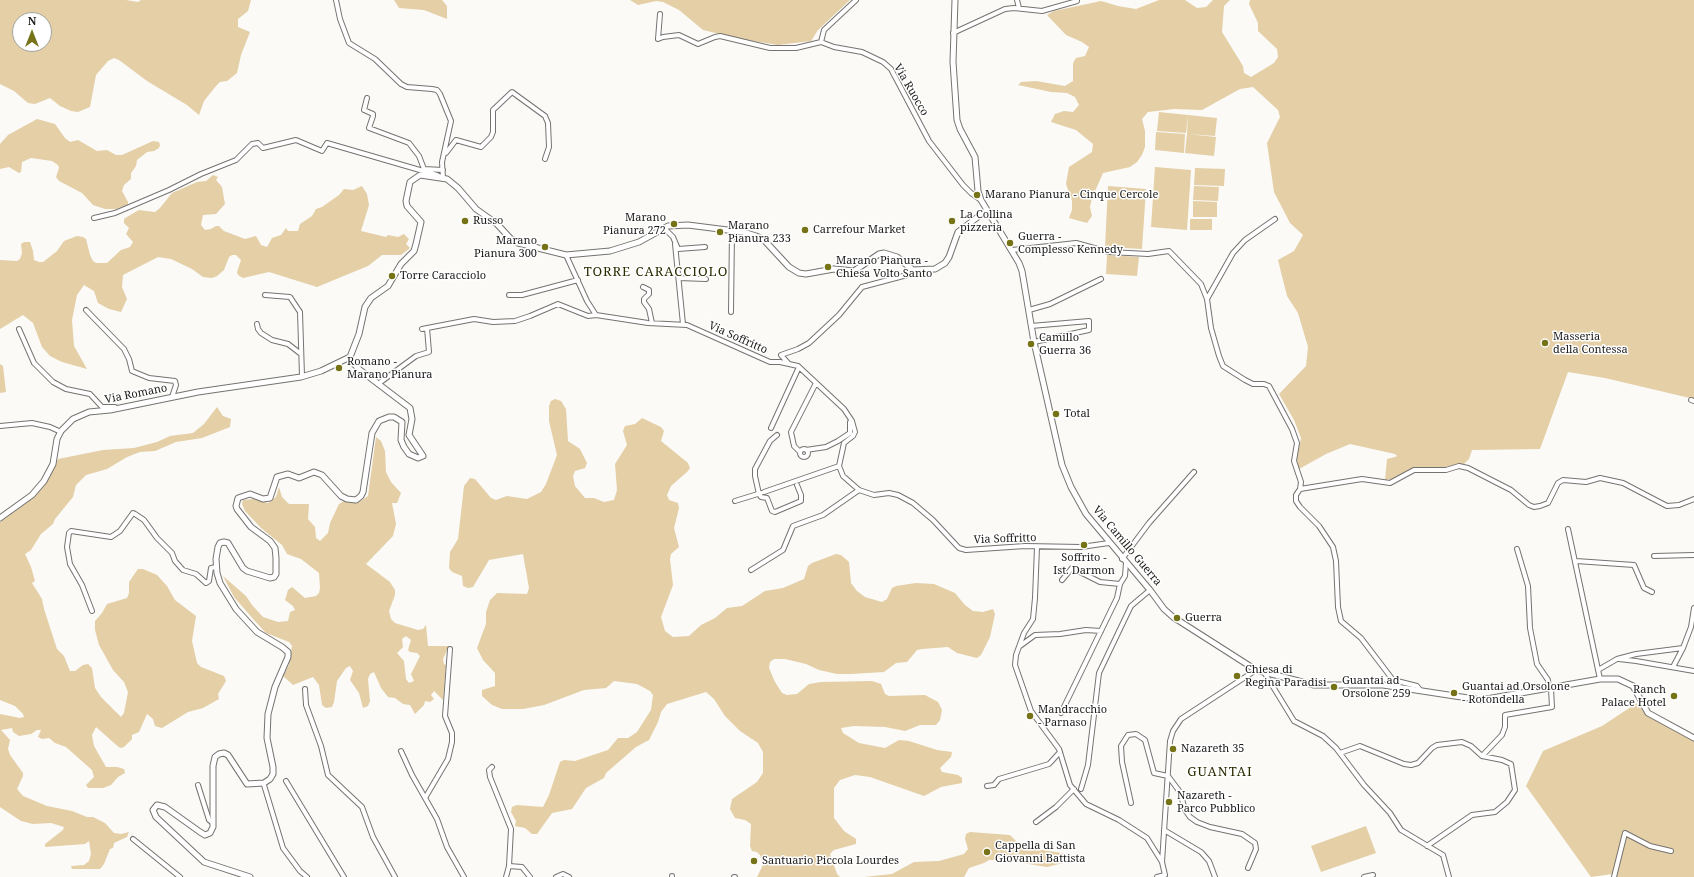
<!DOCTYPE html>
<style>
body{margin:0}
#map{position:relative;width:1694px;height:877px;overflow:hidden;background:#fbfaf7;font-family:"Noto Serif",serif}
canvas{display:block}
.north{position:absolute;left:12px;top:12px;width:40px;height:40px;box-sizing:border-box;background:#fff;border:1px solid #a3a3a3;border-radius:50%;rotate:0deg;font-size:11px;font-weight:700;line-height:16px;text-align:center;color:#1a1a19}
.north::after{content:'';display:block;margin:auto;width:14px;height:18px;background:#767317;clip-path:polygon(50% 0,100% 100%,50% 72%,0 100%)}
</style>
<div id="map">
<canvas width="1694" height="877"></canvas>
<div class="north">N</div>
</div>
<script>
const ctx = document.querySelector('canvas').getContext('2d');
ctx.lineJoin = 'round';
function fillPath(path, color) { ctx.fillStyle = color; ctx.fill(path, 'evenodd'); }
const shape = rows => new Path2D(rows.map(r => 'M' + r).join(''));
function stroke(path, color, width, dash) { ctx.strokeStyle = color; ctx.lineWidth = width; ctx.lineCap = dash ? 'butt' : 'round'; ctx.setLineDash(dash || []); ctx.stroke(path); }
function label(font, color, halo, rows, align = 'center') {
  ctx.font = font + ' "Noto Serif",serif'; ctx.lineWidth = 3; ctx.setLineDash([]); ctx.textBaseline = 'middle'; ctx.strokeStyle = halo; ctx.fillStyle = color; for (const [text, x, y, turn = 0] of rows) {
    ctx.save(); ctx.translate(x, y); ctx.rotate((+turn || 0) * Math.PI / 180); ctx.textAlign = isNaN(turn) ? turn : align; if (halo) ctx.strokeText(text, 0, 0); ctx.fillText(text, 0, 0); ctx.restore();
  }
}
fillPath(shape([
 [0,0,126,0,138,2,141,0,251,0,248,11,238,19,238,27,250,32,241,55,237,73,227,81,220,82,216,86,204,101,199,115,187,105,147,81,119,60,114,58,108,61,96,75,90,107,78,112,71,111,60,106,50,98,35,104,28,103,14,91,0,84],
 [20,20,44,20,44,44,20,44],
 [394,0,442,0,447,6,447,19,424,10,399,8],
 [630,0,850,0,818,30,811,41,778,45,741,39,703,30,679,10,663,2,656,1,638,5],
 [1159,0,1185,0,1197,8,1206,7,1213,0,1230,0,1224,6,1222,32,1243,66,1244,73,1251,77,1274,63,1278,57,1277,49,1258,31,1258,23,1249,4,1250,0,1694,0,1694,399,1605,378,1568,372,1540,449,1472,450,1469,459,1464,464,1439,468,1414,468,1397,478,1385,480,1387,459,1395,457,1397,456,1395,454,1350,444,1326,454,1299,469,1297,459,1301,438,1294,420,1279,394,1306,366,1308,347,1298,313,1287,296,1278,260,1294,251,1303,235,1290,223,1274,192,1267,143,1280,117,1278,110,1253,87,1240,89,1202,110,1174,109,1148,112,1142,119,1145,131,1145,147,1142,155,1137,162,1130,167,1103,173,1092,198,1090,207,1092,216,1087,223,1069,218,1072,210,1072,201,1066,184,1069,167,1092,152,1093,144,1076,130,1051,122,1055,114,1064,111,1073,112,1079,105,1075,97,1067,93,1051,92,1018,85,1021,82,1036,81,1065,86,1073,81,1073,63,1076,58,1085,56,1089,47,1082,42,1066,35,1047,15,1054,11,1101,1,1118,6,1136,9],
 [1159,112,1188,115,1186,133,1157,131],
 [1188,115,1217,118,1215,136,1187,134],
 [37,119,55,124,65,138,70,142,78,140,97,151,107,150,116,155,122,155,153,141,159,142,160,145,159,148,154,151,147,152,137,160,136,166,131,173,131,179,124,185,122,191,128,202,128,205,116,209,105,209,93,205,82,193,59,181,56,177,59,168,58,165,52,161,31,158,22,162,21,172,19,173,9,167,0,169,0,144,8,135],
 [1156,132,1185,134,1184,153,1155,150],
 [1187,134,1216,137,1214,156,1185,153],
 [1155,167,1191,170,1187,230,1151,227],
 [1195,168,1225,169,1224,186,1194,185],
 [213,175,218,177,216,180,222,187,225,204,216,214,203,215,201,225,205,230,211,229,216,226,219,226,224,231,245,239,256,236,261,245,267,247,272,238,281,235,286,228,288,231,298,231,300,224,312,216,316,209,322,207,339,195,344,189,353,190,362,186,367,194,369,205,361,231,386,237,388,235,398,237,404,234,409,239,406,244,410,248,401,255,382,255,368,266,317,287,269,272,243,278,238,275,237,272,241,260,236,255,232,255,229,257,224,270,217,276,212,278,203,277,192,269,171,259,158,257,123,275,122,287,127,299,121,312,109,309,98,303,94,291,84,285,77,295,72,320,74,346,87,369,62,362,50,356,42,347,33,323,23,315,0,329,0,260,17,261,20,259,22,253,21,244,24,242,30,242,33,251,34,260,39,262,43,262,57,251,64,241,77,236,83,237,86,239,90,255,93,261,96,263,107,263,121,250,130,247,133,242,126,234,129,228,124,223,124,219,127,217,139,210,155,212,160,208,172,193,197,182,206,181],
 [1108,186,1146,189,1142,249,1105,247],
 [1194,186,1219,187,1218,201,1193,200],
 [1193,201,1217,202,1217,217,1193,217],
 [1190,219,1212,219,1212,230,1190,230],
 [1107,255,1139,257,1137,276,1106,274],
 [0,364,3,366,6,392,0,393],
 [555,399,561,401,566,409,568,441,580,449,587,463,585,468,575,471,573,476,575,486,585,498,594,498,604,502,614,500,617,490,615,464,627,445,623,431,625,426,635,424,642,418,661,427,664,431,661,441,688,463,690,468,687,472,671,486,667,495,669,500,678,503,679,508,674,528,679,547,671,554,670,559,673,585,661,617,665,631,673,637,689,636,701,625,715,618,727,608,742,606,765,591,783,588,804,579,808,566,812,563,836,554,841,555,849,562,851,583,857,591,865,597,882,602,887,599,892,588,896,586,916,583,934,584,955,593,965,605,973,611,983,612,993,609,995,614,990,637,981,655,977,658,957,653,948,647,922,649,917,650,907,662,896,663,884,672,851,674,837,674,819,670,806,664,785,659,774,659,770,662,769,668,775,682,782,693,787,695,797,694,809,684,821,682,872,681,881,684,885,694,889,696,925,695,938,702,942,710,940,720,936,725,920,725,905,731,885,727,854,726,841,728,843,733,859,743,885,748,899,740,909,741,937,750,952,752,951,757,940,768,942,772,958,775,962,778,962,783,941,787,924,796,870,777,855,775,840,780,834,788,834,818,844,831,856,839,856,844,834,850,830,854,837,874,840,877,757,877,763,865,760,855,757,852,752,851,750,846,751,824,745,820,735,818,730,809,732,799,757,782,763,773,763,752,758,743,740,731,725,716,714,699,706,692,667,704,661,712,658,722,649,740,636,747,606,773,604,778,586,788,572,809,552,813,537,834,532,834,525,828,515,826,516,821,511,812,512,807,517,805,543,807,549,795,560,762,564,760,575,761,608,750,618,738,628,738,637,732,651,710,653,695,650,691,637,684,614,681,606,688,584,690,544,705,523,709,502,709,492,705,482,696,482,690,495,686,495,673,483,660,477,648,486,624,486,612,490,600,497,593,527,594,529,588,523,554,489,560,473,587,468,588,463,586,462,576,452,572,449,568,450,552,458,539,464,486,470,478,475,479,491,498,496,500,507,496,527,499,541,492,546,484,557,455,549,421,549,406,551,401],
 [217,407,223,416,231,419,230,427,202,438,176,442,155,451,140,452,127,457,107,469,86,475,76,485,73,497,55,519,53,524,41,534,31,550,25,554,31,567,35,581,32,583,42,599,44,609,57,649,64,656,70,671,75,671,83,665,88,664,92,668,95,688,101,697,121,717,124,713,128,692,124,682,113,670,99,645,95,630,95,621,102,613,107,604,127,598,129,593,129,582,138,569,143,569,157,575,167,586,175,600,196,616,192,641,197,663,201,667,224,676,226,681,218,694,219,699,203,708,188,712,162,728,155,726,153,719,147,714,139,732,132,735,132,739,124,747,120,748,114,743,96,727,92,735,94,746,106,767,117,767,124,769,125,773,118,777,111,785,103,788,88,788,86,785,94,777,92,770,66,747,55,743,49,738,42,739,38,737,41,730,37,730,31,734,19,736,13,732,12,728,1,730,10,740,8,749,10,755,23,773,23,776,17,789,23,796,47,806,72,811,87,817,93,817,105,823,114,833,121,834,129,832,127,837,114,843,113,848,110,849,104,864,100,869,72,869,71,866,84,865,89,861,91,854,89,841,85,844,45,847,45,844,63,830,64,827,51,823,33,824,21,821,0,807,0,714,20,718,24,717,23,714,15,706,0,700,0,522,39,490,48,479,58,459,103,450,134,448,157,442,170,436,193,433,204,424],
 [376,437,381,441,385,451,386,472,391,482,401,493,397,503,392,503,396,524,393,536,366,564,390,582,395,590,395,595,389,611,391,619,395,623,418,630,423,629,426,625,428,646,449,646,443,659,444,664,446,665,443,700,434,691,431,695,434,699,430,702,425,701,424,705,415,714,410,705,403,704,395,698,388,697,381,688,374,672,370,674,368,679,370,701,368,706,363,708,359,693,350,680,353,671,350,666,346,668,337,681,334,702,332,707,326,708,322,705,319,685,313,677,293,685,283,676,289,665,292,646,289,642,266,633,254,620,234,597,223,576,246,596,252,605,263,617,278,622,288,621,290,612,295,610,293,606,285,600,288,590,292,587,305,598,316,596,319,593,320,588,319,573,301,559,287,554,282,545,261,528,245,511,242,504,243,500,253,499,268,503,276,497,279,487,282,497,289,504,309,504,308,519,315,527,316,538,320,541,328,533,330,523,339,504,344,501,359,502,368,496],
 [406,636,411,640,408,650,410,652,417,653,420,656,411,674,414,681,409,683,406,679,404,661,397,653,403,647,402,639],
 [1637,703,1646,715,1694,741,1694,877,1615,877,1612,874,1591,877,1526,786,1543,751,1602,726],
 [1366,826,1376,853,1321,872,1311,846],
 [970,832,1010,835,1018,843,1037,849,1068,854,1063,863,1047,867,1004,860,989,860,984,863,969,868,964,877,864,877,892,874,914,862,939,861,964,854,968,849,965,839,966,834]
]), '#e4cfa6');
const minor = shape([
 [336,0,340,19,349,43,375,59,401,84,407,87,432,89,437,90,440,94,451,121,442,162,443,178],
 [1017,0,1019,8],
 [660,14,658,39,663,37,679,35,698,44,715,37,720,36,770,48,796,48,821,42,834,47,862,52,883,62,891,69,929,141,963,185,971,193,981,200],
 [953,33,1005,9,1014,8,1042,11,1077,1],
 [821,42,824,30,856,0],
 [367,98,364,110,373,114,373,116,369,128,409,143,419,156,424,169,443,170],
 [444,153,446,153,456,140,481,147,491,137,493,132,493,110,512,92,545,116,548,123,549,147,545,159],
 [94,218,115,213,169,190,201,174,236,160,252,144,258,143,263,148,296,140,322,151,327,143,437,175,441,177],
 [1275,219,1245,240,1233,253,1207,299,1211,328,1219,356,1223,366,1245,380,1253,384,1264,384,1269,386,1292,429,1297,443,1294,461,1301,482,1300,489,1296,495,1296,501,1300,507,1319,526,1333,547,1336,561,1338,607,1341,621,1361,638,1393,680,1417,686,1421,691],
 [664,228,673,237,678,249,705,247],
 [675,244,683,324],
 [1012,250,1076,243,1109,252,1148,254,1169,251,1201,284,1207,299],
 [566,255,587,301,596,315,648,323,687,325,770,362,780,362,798,366,844,409,852,421,855,432,853,436,844,443,839,466,843,476,859,490,874,495,889,493,898,495,913,503,933,520,959,548,966,550,1025,546,1081,547,1109,543],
 [679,278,706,279],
 [643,287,649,290,649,294,644,299,644,302,649,309,652,323],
 [265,295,290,297,300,312,302,376],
 [509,295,522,295,578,280],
 [86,310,124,349,129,359,132,371,149,378,175,381,176,385,172,397],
 [1029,310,1050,304,1101,279],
 [731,312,732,231],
 [257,324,258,329,261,333,272,340,288,344,301,354],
 [1031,326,1089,321,1089,330,1034,342],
 [19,329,34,363,53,382,66,389,90,394,102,407,115,407],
 [422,329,474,319,493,322,515,321,530,316,558,304,588,316,596,315],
 [788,363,781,355,798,349,809,343,839,315,862,287,907,275,913,270],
 [378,384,416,356,429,352,427,328],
 [1691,400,1694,401],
 [0,426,32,423,50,427,61,432],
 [771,428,799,367],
 [777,435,770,441,755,469,755,476,759,494,761,497,767,498,772,511,775,512,801,501,801,495,797,485],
 '800 453a4 4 0 1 1 8 0a4 4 0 1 1-8 0Z',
 [806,450,826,447,838,441,850,433,850,422,852,421],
 [800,452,794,446,791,432,816,383],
 [1300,489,1362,479,1390,483,1414,470,1446,470,1459,466,1468,468,1511,490,1529,505,1534,507,1540,506,1548,503,1558,483,1563,480,1586,482,1600,478,1623,483,1667,506,1679,505,1694,499],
 [764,492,839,466],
 [735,501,761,493],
 [1568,529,1600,679],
 [1037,547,1035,598,1033,619,1024,633,1016,655,1015,665,1031,711,1059,749,1070,785,1086,804,1119,820,1147,838,1162,862,1165,875],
 [1517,549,1528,586,1530,628,1537,664,1548,680,1549,689],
 [1654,556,1694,555],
 [1122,559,1149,523,1194,472],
 [1576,561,1634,565,1644,588,1652,592],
 [751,570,783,550,793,526,823,515,859,490],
 [1062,580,1072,568,1100,582,1120,584],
 [92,611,82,585,70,564,67,547,69,533,71,531,111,537,120,531,133,513,135,514,144,520,157,538,172,553,175,561,183,570,196,574,206,583,209,581,211,568,216,567],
 [1020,646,1035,635,1060,634,1086,630,1101,631],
 [1619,659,1636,661,1694,671],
 [1673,667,1683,648],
 [1598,670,1617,659,1636,654,1683,648,1691,627,1694,608],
 [1264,672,1294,721,1323,736,1336,748,1364,785,1390,813,1401,830,1443,855,1449,877],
 [305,689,306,705,321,746,328,775,362,807,373,837,395,877],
 [1061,713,1117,598,1120,584,1125,576,1126,563],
 [401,751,412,775,437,819,447,847,464,877],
 [1340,753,1360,746,1404,764,1411,765,1418,763,1432,748,1437,745,1462,742,1471,746,1482,756,1502,760,1511,764,1515,790,1507,802,1495,812,1472,815,1427,846],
 [1482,756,1502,735,1505,727,1505,715,1552,707,1551,689],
 [492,767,489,770,490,777,511,829,509,866,506,877],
 [286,781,344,877],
 [198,785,209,820,213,823],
 [264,785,283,848,300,871,307,877],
 [987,786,994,785,999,779,1049,764,1060,752],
 [1081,789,1088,765,1099,673,1131,606,1150,590],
 [425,798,448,759,452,742,452,733,445,716,450,649],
 [1131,803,1122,762,1121,746,1128,735,1136,734,1145,740,1154,773,1168,776,1180,792,1185,810,1190,817,1197,822,1210,827,1242,834,1255,843,1256,849,1248,868],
 [1036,822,1056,807,1074,789],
 [1164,830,1201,852,1209,861,1215,877],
 [133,839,180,877],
 [1162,862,1170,741,1173,731,1181,719,1256,670],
 [509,866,522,867,530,877],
 [672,876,672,877],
 [556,877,563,874,569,877],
 [734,877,735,877],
 [1157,877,1165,875],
 [1364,877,1373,875],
 [1614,877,1625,833,1650,846,1671,851]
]);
const tertiary = shape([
 [955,0,953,62,957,120,960,129,975,157,978,191,981,200,1019,263,1022,271,1034,342,1062,465,1071,487,1086,514,1150,590,1164,609,1173,617,1256,670,1314,685,1383,685,1481,700,1600,679,1618,679,1633,686,1648,713,1694,738],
 [0,518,32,495,44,481,53,464,57,439,61,431,73,419,89,412,110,410,198,392,301,377,321,371,350,357,359,334,365,307,371,298,388,286,401,264,414,251,416,244,421,222,407,206,406,201,410,182,420,175,447,179,458,188,476,209,497,224,510,238,518,243,566,255,610,251,639,242,668,226,688,225,743,232,756,236,764,240,789,267,799,273,806,274,834,269,854,271,879,254,884,253,897,257,913,270,935,269,945,263,949,257,958,232,987,210],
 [250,877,204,862,156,817,153,810,157,805,165,807,200,832,205,835,210,833,213,827,213,766,215,757,219,754,224,753,228,755,247,784,264,783,270,779,273,774,273,767,267,738,268,714,275,687,288,657,288,652,282,647,257,632,236,609,220,583,217,573,216,559,218,547,220,543,224,542,228,543,243,568,247,571,270,578,274,577,276,574,276,558,275,548,270,541,251,527,237,509,236,506,238,498,250,494,263,499,270,498,277,477,288,474,299,478,314,472,322,475,341,496,347,499,356,500,361,496,363,492,372,433,379,421,389,417,394,417,402,422,401,440,404,447,409,454,418,458,423,456,409,435,412,419,410,408,360,370,352,362,350,357]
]);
stroke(minor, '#757371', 6);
stroke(tertiary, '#757371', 7);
stroke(minor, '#fff', 4);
stroke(tertiary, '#fff', 5);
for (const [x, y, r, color] of [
 [977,195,4,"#767317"],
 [465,221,4,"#767317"],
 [952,221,4,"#767317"],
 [674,224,4,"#767317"],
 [805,230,4,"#767317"],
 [720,232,4,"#767317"],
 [1010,243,4,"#767317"],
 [545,247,4,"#767317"],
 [828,267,4,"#767317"],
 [392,276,4,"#767317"],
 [1545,343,4,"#767317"],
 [1031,344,4,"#767317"],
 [339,368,4,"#767317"],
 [1056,414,4,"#767317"],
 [1084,545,4,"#767317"],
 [1177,618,4,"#767317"],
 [1237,676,4,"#767317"],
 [1334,687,4,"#767317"],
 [1454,693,4,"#767317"],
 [1674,696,4,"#767317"],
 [1030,716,4,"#767317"],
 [1173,749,4,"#767317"],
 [1169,802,4,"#767317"],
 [987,852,4,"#767317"],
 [754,861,4,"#767317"]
]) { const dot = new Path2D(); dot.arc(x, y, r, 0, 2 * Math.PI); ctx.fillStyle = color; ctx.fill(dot); stroke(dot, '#fff', 1.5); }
label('11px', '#1a1a19', '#fff', [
 ["Via Ruocco",911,90,60],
 ["Via Soffritto",738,338,24],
 ["Via Romano",136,394,-11],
 ["Via Soffritto",1005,539,-2],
 ["Via Camillo Guerra",1127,546,50]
]);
label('11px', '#1a1a19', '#fff', [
 ["Marano Pianura - Cinque Cercole",985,195],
 ["La Collina",960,215],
 ["pizzeria",960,228],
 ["Marano",666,218,"right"],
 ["Pianura 272",666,231,"right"],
 ["Russo",473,221],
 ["Marano",728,226],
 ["Pianura 233",728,239],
 ["Carrefour Market",813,230],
 ["Guerra -",1018,237],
 ["Complesso Kennedy",1018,250],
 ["Marano",537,241,"right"],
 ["Pianura 300",537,254,"right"],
 ["Marano Pianura -",836,261],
 ["Chiesa Volto Santo",836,274],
 ["Torre Caracciolo",400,276],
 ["Masseria",1553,337],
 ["della Contessa",1553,350],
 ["Camillo",1039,338],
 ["Guerra 36",1039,351],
 ["Romano -",347,362],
 ["Marano Pianura",347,375],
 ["Total",1064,414],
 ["Soffrito -",1084,558,"center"],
 ["Ist. Darmon",1084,571,"center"],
 ["Guerra",1185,618],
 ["Chiesa di",1245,670],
 ["Regina Paradisi",1245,683],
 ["Guantai ad",1342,681],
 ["Orsolone 259",1342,694],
 ["Guantai ad Orsolone",1462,687],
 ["- Rotondella",1462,700],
 ["Ranch",1666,690,"right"],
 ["Palace Hotel",1666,703,"right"],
 ["Mandracchio",1038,710],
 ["- Parnaso",1038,723],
 ["Nazareth 35",1181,749],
 ["Nazareth -",1177,796],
 ["Parco Pubblico",1177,809],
 ["Cappella di San",995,846],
 ["Giovanni Battista",995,859],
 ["Santuario Piccola Lourdes",762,861]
], 'left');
ctx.letterSpacing = '1px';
label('13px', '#2c2b00', '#fff', [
 ["TORRE CARACCIOLO",656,272],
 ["GUANTAI",1220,772]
]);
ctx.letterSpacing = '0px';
</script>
